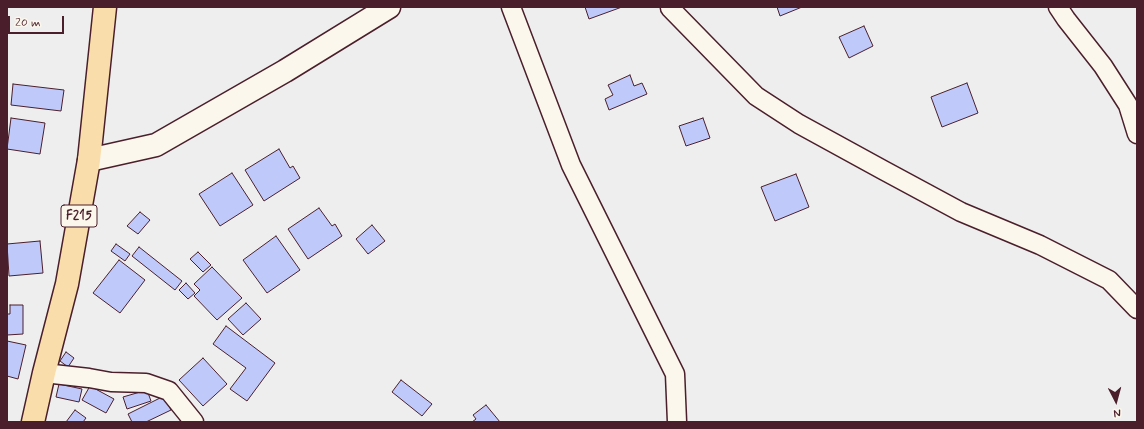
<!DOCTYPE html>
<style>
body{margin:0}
#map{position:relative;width:1144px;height:429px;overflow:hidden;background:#efeeef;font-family:Mynerve,sans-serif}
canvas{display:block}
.frame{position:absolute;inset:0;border:8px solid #4a1f2b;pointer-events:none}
.north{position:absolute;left:1096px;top:381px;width:40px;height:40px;-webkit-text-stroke:3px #fbf7ec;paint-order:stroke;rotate:174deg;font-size:11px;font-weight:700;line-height:16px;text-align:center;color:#4a1f2b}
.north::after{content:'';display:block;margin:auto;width:14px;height:18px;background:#4a1f2b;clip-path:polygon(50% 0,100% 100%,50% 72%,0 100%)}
.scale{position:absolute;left:8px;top:16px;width:56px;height:18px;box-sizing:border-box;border:2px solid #4a1f2b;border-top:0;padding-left:5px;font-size:12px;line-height:14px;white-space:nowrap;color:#4a1f2b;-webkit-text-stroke:3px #fbf7ec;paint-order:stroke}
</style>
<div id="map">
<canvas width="1144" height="429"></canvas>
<div class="frame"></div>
<div class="north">N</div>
<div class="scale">20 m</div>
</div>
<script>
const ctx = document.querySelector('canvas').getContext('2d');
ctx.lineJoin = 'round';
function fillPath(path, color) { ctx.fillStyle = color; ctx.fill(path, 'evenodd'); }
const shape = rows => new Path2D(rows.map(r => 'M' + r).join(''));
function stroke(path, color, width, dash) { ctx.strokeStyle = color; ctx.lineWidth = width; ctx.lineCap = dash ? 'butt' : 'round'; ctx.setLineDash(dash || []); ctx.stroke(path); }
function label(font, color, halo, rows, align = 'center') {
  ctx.font = font + ' Mynerve,sans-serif'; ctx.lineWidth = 3; ctx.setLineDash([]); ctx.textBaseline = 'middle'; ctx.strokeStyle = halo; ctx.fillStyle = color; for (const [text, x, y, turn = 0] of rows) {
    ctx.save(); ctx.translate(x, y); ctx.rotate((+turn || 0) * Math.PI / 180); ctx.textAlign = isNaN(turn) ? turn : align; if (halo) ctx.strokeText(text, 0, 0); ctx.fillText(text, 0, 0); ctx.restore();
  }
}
const building = shape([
 [585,7,622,7,589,19,585,7],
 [777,7,802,7,780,16,777,7],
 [864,26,873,46,849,58,839,37,864,26],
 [630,75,634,86,642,83,647,94,609,110,605,99,613,95,608,85,630,75],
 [967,83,978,113,942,127,931,97,967,83],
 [13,84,64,90,61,111,11,105,13,84],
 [11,118,45,123,40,154,7,149,11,118],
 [703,118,710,138,686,146,679,126,703,118],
 [279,149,290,168,293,166,300,178,264,201,245,170,279,149],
 [232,173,253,205,220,226,199,194,232,173],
 [796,174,809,207,775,221,761,187,796,174],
 [319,208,332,226,335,224,342,236,308,259,288,229,319,208],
 [140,212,150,220,138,234,127,226,140,212],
 [372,225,385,241,368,254,356,239,372,225],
 [276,236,300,270,267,293,243,260,276,236],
 [40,241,43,273,9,276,7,244,40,241],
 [116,244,130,254,125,261,111,251,116,244],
 [139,247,182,281,175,290,132,256,139,247],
 [198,252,211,265,203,272,190,259,198,252],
 [119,260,145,280,120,313,93,293,119,260],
 [212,267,242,298,217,320,194,296,200,290,194,284,212,267],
 [186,283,195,293,188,299,179,290,186,283],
 [246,303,261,319,243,335,228,319,246,303],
 [10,305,23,305,23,334,7,335,7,314,10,314,10,305],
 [226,326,275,363,247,401,230,389,246,368,213,344,226,326],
 [7,341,26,345,18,379,7,376,7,341],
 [66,352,74,358,68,367,60,361,66,352],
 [203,358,227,384,203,406,179,380,203,358],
 [401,380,432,404,422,416,392,392,401,380],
 [59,384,82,389,79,402,56,397,59,384],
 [90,386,114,399,106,413,82,400,90,386],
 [147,390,151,401,127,409,123,397,147,390],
 [164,396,171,410,146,422,132,422,128,414,164,396],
 [486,405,500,422,472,422,476,419,473,415,486,405],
 [75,410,86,418,83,422,66,422,75,410]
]);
fillPath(building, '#bfcafb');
stroke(building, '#4a1f2b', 1);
const street = shape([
 [511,7,571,165,675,374,677,422],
 [1058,7,1066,19,1103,66,1128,105,1137,134],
 [670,8,756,96,799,124,883,170,961,212,1040,245,1109,280,1137,309],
 [44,373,89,378,111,382,146,383,169,391,194,422]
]);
const secondary = shape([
 [89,160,156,145,285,71,389,7]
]);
const primary = shape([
 [33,422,44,373,67,284,89,160,105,7]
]);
stroke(street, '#4a1f2b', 21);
stroke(secondary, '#4a1f2b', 25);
stroke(primary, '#4a1f2b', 25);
stroke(street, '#fbf7ec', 18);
stroke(secondary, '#fbf7ec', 22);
stroke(primary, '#f9deab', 22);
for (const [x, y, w] of [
 [79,216,36]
]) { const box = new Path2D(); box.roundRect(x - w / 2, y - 11, w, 22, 3); ctx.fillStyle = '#fbf7ec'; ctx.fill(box); stroke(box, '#4a1f2b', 1); }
label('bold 13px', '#4a1f2b', null, [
 ["F215",79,216]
]);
</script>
